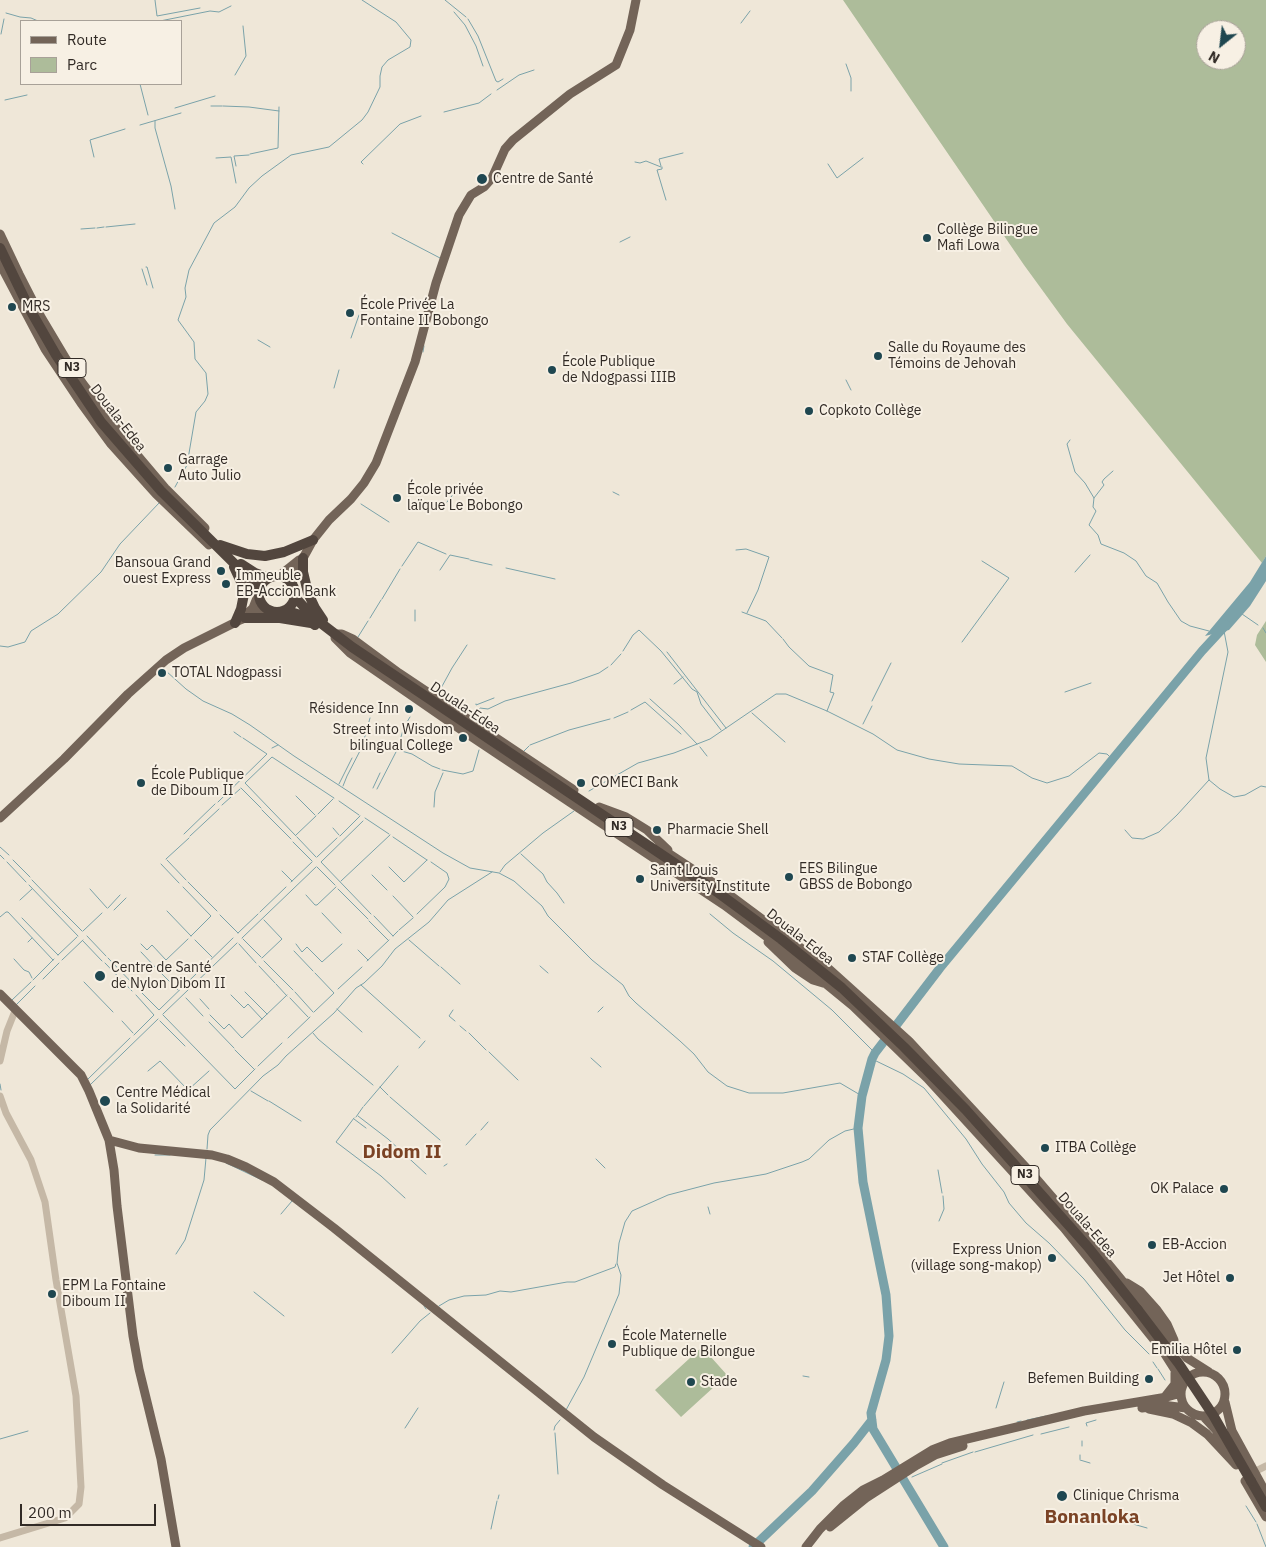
<!DOCTYPE html>
<meta charset="utf-8">
<style>
body{margin:0}
#map{position:relative;width:1266px;height:1547px;overflow:hidden;background:#efe7d8;font-family:"IBM Plex Sans",sans-serif}
canvas{display:block}
.legend{position:absolute;left:20px;top:20px;width:162px;height:65px;box-sizing:border-box;background:#f7f0e4;border:1px solid #a8a198;margin:0;padding:6px 9px;list-style:none;font-size:15px;color:#322b26}
.legend li{display:flex;align-items:center;gap:10px;height:25px}
.legend b{width:25px;border:1px solid #a8a198}
.north{position:absolute;left:1196px;top:20px;width:50px;height:50px;box-sizing:border-box;background:#f7f0e4;border:1px solid #a8a198;border-radius:50%;rotate:209deg;font-size:14px;font-weight:700;line-height:20px;text-align:center;color:#322b26}
.north::after{content:'';display:block;margin:auto;width:18px;height:22px;background:#1f4750;clip-path:polygon(50% 0,100% 100%,50% 72%,0 100%)}
.scale{position:absolute;left:20px;top:1504px;width:136px;height:22px;box-sizing:border-box;border:2px solid #322b26;border-top:0;padding-left:6px;font-size:15px;line-height:18px;white-space:nowrap;color:#322b26;-webkit-text-stroke:4px #f7f0e4;paint-order:stroke}
</style>
<div id="map">
<canvas width="1266" height="1547"></canvas>
<ul class="legend">
<li><b style="height:6px;background:#736458"></b>Route</li>
<li><b style="height:14px;background:#adbc9a"></b>Parc</li>
</ul>
<div class="north">N</div>
<div class="scale">200 m</div>
</div>
<script>
const ctx = document.querySelector('canvas').getContext('2d');
ctx.lineJoin = 'round';
function fillPath(path, color) { ctx.fillStyle = color; ctx.fill(path, 'evenodd'); }
const shape = rows => new Path2D(rows.map(r => 'M' + r).join(''));
function stroke(path, color, width, dash) { ctx.strokeStyle = color; ctx.lineWidth = width; ctx.lineCap = dash ? 'butt' : 'round'; ctx.setLineDash(dash || []); ctx.stroke(path); }
function label(font, color, halo, rows, align = 'center') {
  ctx.font = font + ' "IBM Plex Sans",sans-serif'; ctx.lineWidth = 4; ctx.setLineDash([]); ctx.textBaseline = 'middle'; ctx.strokeStyle = halo; ctx.fillStyle = color; for (const [text, x, y, turn = 0] of rows) {
    ctx.save(); ctx.translate(x, y); ctx.rotate((+turn || 0) * Math.PI / 180); ctx.textAlign = isNaN(turn) ? turn : align; if (halo) ctx.strokeText(text, 0, 0); ctx.fillText(text, 0, 0); ctx.restore();
  }
}
fillPath(shape([
 [843,0,1266,0,1266,556,1262,563,1067,324,1024,265],
 [1206,30,1236,30,1236,60,1206,60],
 [1266,621,1266,662,1255,645,1257,635],
 [702,1347,727,1375,681,1417,655,1390]
]), '#adbc9a');
fillPath(shape([
 [1266,556,1266,581,1250,606,1229,630,1205,636,1250,582]
]), '#7aa2a9');
stroke(shape([
 [155,0,157,16,200,8],
 [445,0,466,17],
 [454,12,465,25,476,46,483,66],
 [6,13,20,17,31,18,38,21],
 [468,19,478,36,496,81,498,82,503,79],
 [160,21,210,11,219,12,231,6],
 [741,23,750,11],
 [1,34,4,19],
 [846,64,851,78,851,91],
 [235,75,246,56,243,26],
 [140,84,148,115],
 [497,90,519,75,534,70],
 [5,100,27,95],
 [211,106,222,106],
 [223,106,249,107,279,111],
 [175,108,215,96],
 [444,112,479,103,491,94],
 [155,121,155,128,171,186,175,209],
 [140,125,181,113],
 [250,154,278,148,279,107],
 [94,157,90,140,125,129],
 [216,158,231,157,236,183],
 [635,162,640,163,646,161,661,167],
 [363,164,361,162,400,124,421,116],
 [828,164,837,178,863,158],
 [236,166,234,156,249,155],
 [661,166,659,159,683,153],
 [662,167,662,169,657,170,666,200],
 [106,227,135,224],
 [97,228,104,227],
 [81,229,95,228],
 [392,233,440,258],
 [620,242,630,237],
 [146,267,147,267,153,288],
 [142,269,147,285],
 [351,338,359,315],
 [258,340,270,347],
 [423,352,424,346],
 [846,380,851,390],
 [334,388,339,370],
 [1070,440,1067,444,1075,472,1085,483,1094,498,1093,507,1096,511,1089,525,1098,535,1101,544,1124,553,1136,561,1146,576,1157,583,1168,602,1181,621,1190,626,1209,631],
 [175,487,187,465,196,412,205,401,208,394,206,373,195,359,194,342,178,320,186,297,185,288,189,270,214,223,235,207,249,188,262,176,291,155,329,147,362,120,368,112,380,87,380,76,382,67,388,60,410,47,411,40,396,22,362,0],
 [613,492,619,495],
 [1094,498,1104,485,1102,482,1104,479,1113,471],
 [447,502,455,492,458,491],
 [361,504,389,522],
 [736,550,746,549,769,557,758,590,747,613],
 [470,560,492,565],
 [402,566,418,542,446,554],
 [506,568,555,579],
 [440,570,450,555,469,559],
 [1075,572,1090,555],
 [382,599,400,569],
 [742,612,766,621,782,638],
 [1242,614,1258,625],
 [370,618,381,600],
 [415,621,415,610],
 [1263,628,1266,633],
 [1224,631,1228,652,1206,758,1209,780,1220,789,1234,797,1245,795,1261,786,1266,787],
 [358,637,368,621],
 [783,639,789,647,809,666,833,675,830,692,834,693,827,711],
 [962,642,1009,578,982,561],
 [0,646,8,647,25,642,31,631,58,614,101,572,120,544,160,502],
 [623,651,633,635,639,630,661,651,692,689,697,692,701,704,721,730],
 [667,652,726,728],
 [611,665,621,654],
 [166,671,186,689,203,701,232,714,250,725,294,756,443,853,470,868,499,873,514,881,542,906,548,916,592,960,623,985,629,996,636,1003,680,1041,694,1054,708,1072,727,1086,749,1093,783,1093,840,1083,862,1096],
 [674,684,683,677],
 [440,690,452,668,467,645],
 [1065,692,1091,683],
 [650,699,678,724,697,744],
 [872,701,891,663],
 [476,704,476,705,494,698],
 [631,710,645,702,681,734],
 [752,713,785,742],
 [473,715,480,708,488,709,505,701,571,683,599,673,608,667],
 [614,718,628,712],
 [863,724,872,706],
 [234,732,241,737],
 [530,745,569,730,610,719],
 [700,747,707,756],
 [272,748,278,745],
 [398,750,412,754,432,766,440,769],
 [523,752,529,746],
 [442,770,463,774,473,771,479,750],
 [339,784,352,758],
 [343,786,347,776,362,747,370,718],
 [241,788,261,808],
 [373,788,380,773],
 [377,789,397,750,404,727,410,717],
 [589,791,638,763,674,753,710,739,776,694,786,694,827,711,873,734,897,750,929,759,959,764,1012,766,1032,778,1047,783,1069,776,1099,753,1107,754,1113,760],
 [296,796,315,815],
 [339,801,359,815],
 [218,802,267,754,243,738],
 [222,805,240,789],
 [434,807,435,792,443,773],
 [262,810,291,839],
 [318,814,333,799],
 [365,818,389,834],
 [363,821,321,862,371,914],
 [333,828,339,835],
 [1125,830,1132,838,1143,839,1159,832,1177,815,1209,780],
 [184,834,215,804],
 [296,835,316,816],
 [190,836,219,809],
 [296,836,245,783,272,757,334,798],
 [340,836,360,816],
 [297,837,316,857],
 [393,837,427,860],
 [293,842,312,861],
 [0,847,9,855],
 [521,854,543,874,547,882,557,893,564,903],
 [0,855,4,859],
 [317,857,337,838],
 [166,859,189,838],
 [13,860,30,877],
 [167,860,186,880],
 [7,862,26,882],
 [161,864,179,883],
 [317,867,335,885],
 [389,867,404,882,427,860],
 [282,871,292,881],
 [500,872,505,865,543,833,574,811],
 [372,875,387,890],
 [32,880,61,910],
 [341,881,390,835],
 [188,882,217,911],
 [291,882,312,862],
 [29,885,78,936],
 [183,887,211,916,191,936],
 [90,889,107,908],
 [338,889,368,919],
 [306,895,315,905,317,905,336,887],
 [393,896,413,917],
 [20,900,32,889],
 [108,908,120,895],
 [114,910,126,898],
 [62,911,82,931],
 [167,911,191,936],
 [260,912,286,887],
 [322,913,341,933],
 [417,914,445,887,449,879,447,873,431,862],
 [710,914,733,933,773,961,832,1010,875,1053],
 [220,915,238,933],
 [374,916,393,936],
 [0,917,6,912,8,912,53,960],
 [22,918,58,955],
 [369,921,388,940],
 [399,930,413,918],
 [83,931,102,913],
 [238,933,258,914],
 [87,936,106,956],
 [393,936,398,931],
 [242,938,316,867],
 [243,939,261,957],
 [195,940,212,957],
 [409,940,439,966],
 [83,941,102,961],
 [28,942,32,938],
 [808,943,814,947],
 [141,944,147,950,152,945,166,960,188,939],
 [239,944,256,963],
 [296,944,302,952,307,947,322,962,342,944],
 [358,950,368,960],
 [294,951,313,971],
 [141,952,157,969],
 [58,955,77,937],
 [108,958,138,989],
 [262,958,282,939,264,920],
 [14,959,24,970,29,972,32,978],
 [62,960,83,940],
 [264,961,293,990],
 [367,961,389,940],
 [105,963,132,991],
 [259,966,275,983],
 [540,966,548,973],
 [441,967,460,984],
 [159,971,178,990],
 [43,979,59,963],
 [33,980,54,959],
 [84,982,113,1012],
 [276,984,287,996],
 [361,985,420,1038],
 [338,989,362,967],
 [141,992,159,1010,233,938],
 [245,992,267,1014],
 [295,992,313,1012],
 [231,995,244,1008,248,1004,262,1019],
 [186,998,203,1016],
 [290,998,308,1017],
 [200,999,209,1009],
 [12,1000,31,982],
 [16,1005,35,986],
 [337,1009,362,1032],
 [453,1010,449,1016,455,1021],
 [314,1012,334,993,315,973],
 [598,1012,603,1007],
 [163,1014,237,943],
 [163,1015,235,1089,255,1069],
 [210,1015,224,1029,229,1024,242,1038,287,995],
 [122,1021,133,1033],
 [160,1021,185,1046],
 [209,1022,234,1048],
 [460,1026,466,1031],
 [313,1033,318,1039,373,1085],
 [469,1033,486,1050],
 [134,1035,154,1015,136,995],
 [288,1038,310,1017],
 [419,1048,425,1041],
 [235,1050,254,1069],
 [489,1052,518,1080],
 [591,1058,601,1067],
 [872,1059,903,1074,924,1088,966,1139,982,1164,1004,1192,1009,1203,1026,1223,1049,1243,1084,1279,1125,1330,1149,1354],
 [258,1066,282,1043],
 [148,1071,160,1061,188,1090,209,1071],
 [88,1079,130,1038],
 [0,1084,1,1090],
 [90,1085,158,1019],
 [380,1087,388,1095],
 [251,1091,268,1101],
 [390,1097,440,1140],
 [269,1101,301,1121],
 [364,1106,398,1066],
 [358,1116,388,1139,426,1174],
 [356,1117,363,1107],
 [354,1118,336,1142,381,1176,405,1198],
 [354,1119,366,1128],
 [481,1130,488,1122],
 [466,1145,476,1134],
 [207,1149,208,1135,210,1130,263,1076,278,1065,286,1056,334,1013,356,988,364,983,382,966,395,949,429,922,448,900,492,872],
 [155,1155,170,1155],
 [596,1159,605,1168],
 [226,1163,262,1180],
 [444,1166,447,1164],
 [938,1170,942,1193],
 [708,1207,710,1214],
 [281,1214,292,1201],
 [939,1221,944,1209,943,1196],
 [176,1254,185,1240,204,1180,206,1158],
 [254,1292,284,1316],
 [424,1306,426,1309],
 [439,1306,449,1300,464,1296,486,1295,500,1291,511,1292,567,1282,575,1282,615,1267,616,1264],
 [392,1353,420,1321,430,1313],
 [1153,1362,1157,1368],
 [1158,1369,1165,1380],
 [803,1376,809,1377],
 [996,1408,1004,1382],
 [566,1410,584,1377,619,1294,621,1275,617,1263,619,1243,625,1222,632,1211,668,1195,714,1183,766,1174,802,1162,809,1159,829,1140,845,1131,858,1128],
 [1027,1420,1046,1416],
 [1017,1422,1021,1421],
 [1087,1426,1086,1423,1096,1420],
 [405,1428,418,1408],
 [554,1430,555,1426,560,1420],
 [555,1433,558,1474],
 [1041,1434,1069,1427],
 [0,1439,28,1431],
 [1082,1446,1082,1441],
 [975,1452,1033,1435],
 [1080,1459,1080,1455],
 [1080,1460,1090,1463],
 [942,1463,973,1452],
 [912,1477,942,1464],
 [498,1499,499,1495],
 [1246,1506,1256,1522],
 [1126,1522,1147,1528],
 [1257,1524,1266,1547],
 [491,1529,497,1501],
 [751,1546,753,1547]
]), '#7aa2a9', 1);
stroke(shape([
 [753,1547,812,1491,854,1443,872,1420],
 [944,1547,873,1429,871,1413,886,1360,889,1336,886,1295,863,1182,858,1128,862,1096,872,1059,875,1053,940,968,1202,651,1226,625]
]), '#7aa2a9', 9);
stroke(shape([
 [0,1061,7,1031,15,1011],
 [0,1096,6,1113,31,1160,45,1202,56,1280,76,1396,81,1487,79,1504,65,1518,0,1538],
 [1254,1472,1266,1466]
]), '#c5b8a6', 7);
stroke(shape([
 [0,234,19,274,41,317,66,359,83,384,132,449,165,488,205,528],
 [0,264,45,349,81,403,111,444,156,494,209,545],
 [279,576,299,560],
 [292,584,296,571,313,540,329,520,351,499,364,483,376,463,415,362,436,283,459,215,471,195,484,187,492,178,505,149,513,140,570,94,616,65,630,30,636,0],
 [244,616,253,608,259,593],
 [336,634,342,634,353,639,399,673,574,790],
 [335,638,350,653,460,729,724,905,787,952,853,1006,927,1078,1064,1228,1163,1351,1177,1373,1181,1390],
 [599,807,626,817,647,830,668,850],
 [0,818,64,759,128,694,166,660,184,648,240,620,261,611,270,610],
 [659,847,715,884,828,968,909,1041,1033,1175,1078,1227,1177,1347,1187,1358,1209,1372],
 [768,942,795,968,813,980,823,983],
 [0,994,81,1075,89,1091,109,1140,114,1170,117,1206,133,1336,139,1369,161,1459,176,1547],
 [109,1140,139,1148,212,1155,227,1159,246,1167,274,1182,334,1228,594,1437,663,1485,761,1547],
 [1127,1283,1140,1291,1157,1310,1167,1324,1174,1340],
 '1181 1394a22 22 0 1 1 44 0a22 22 0 1 1-44 0Z',
 [1164,1398,1175,1384,1175,1373],
 [1225,1402,1232,1431,1266,1493],
 [1142,1408,1162,1405,1186,1408],
 [1149,1409,1173,1414,1192,1423,1207,1434,1236,1465],
 [1203,1416,1216,1430,1225,1446],
 [1245,1481,1266,1517],
 [830,1527,866,1498,917,1465,935,1455,963,1446],
 [806,1547,820,1529,844,1505,863,1490,883,1480,932,1450,950,1443,1084,1411,1167,1397,1181,1393]
]), '#736458', 9);
stroke(shape([
 [0,248,29,308,56,355,101,422,161,491,260,589],
 [220,545,247,554,265,556,284,552,313,540],
 [303,558,303,572,308,593,315,608,323,620],
 [241,564,255,573,269,578],
 [234,567,241,582,244,594,241,609,235,623],
 '259 594a18 18 0 1 1 36 0a18 18 0 1 1-36 0Z',
 [295,597,313,617,352,647,713,889,781,939,842,988,904,1047,966,1110,1088,1247,1138,1310],
 [285,610,300,615,315,625],
 [245,618,280,618,311,623],
 [1251,1481,1266,1507]
]), '#52463e', 10);
stroke(shape([
 [1138,1310,1179,1364,1213,1415,1251,1481]
]), '#52463e', 10);
for (const [x, y, r, color] of [
 [482,179,6,"#1f4750"],
 [927,238,5,"#1f4750"],
 [12,307,5,"#1f4750"],
 [350,313,5,"#1f4750"],
 [878,356,5,"#1f4750"],
 [552,370,5,"#1f4750"],
 [809,411,5,"#1f4750"],
 [168,468,5,"#1f4750"],
 [397,498,5,"#1f4750"],
 [221,571,5,"#1f4750"],
 [226,584,5,"#1f4750"],
 [162,673,5,"#1f4750"],
 [409,709,5,"#1f4750"],
 [463,738,5,"#1f4750"],
 [141,783,5,"#1f4750"],
 [581,783,5,"#1f4750"],
 [657,830,5,"#1f4750"],
 [789,877,5,"#1f4750"],
 [640,879,5,"#1f4750"],
 [852,958,5,"#1f4750"],
 [100,976,6,"#1f4750"],
 [105,1101,6,"#1f4750"],
 [1045,1148,5,"#1f4750"],
 [1224,1189,5,"#1f4750"],
 [1152,1245,5,"#1f4750"],
 [1052,1258,5,"#1f4750"],
 [1230,1278,5,"#1f4750"],
 [52,1294,5,"#1f4750"],
 [612,1344,5,"#1f4750"],
 [1237,1350,5,"#1f4750"],
 [1149,1379,5,"#1f4750"],
 [691,1382,5,"#1f4750"],
 [1062,1496,6,"#1f4750"]
]) { const dot = new Path2D(); dot.arc(x, y, r, 0, 2 * Math.PI); ctx.fillStyle = color; ctx.fill(dot); stroke(dot, '#f7f0e4', 2); }
for (const [x, y, w] of [
 [72,368,28],
 [619,827,28],
 [1025,1175,28]
]) { const box = new Path2D(); box.roundRect(x - w / 2, y - 9.5, w, 19, 4); ctx.fillStyle = '#f7f0e4'; ctx.fill(box); stroke(box, '#322b26', 1); }
label('bold 12px', '#322b26', null, [
 ["N3",72,368],
 ["N3",619,827],
 ["N3",1025,1175]
]);
label('14px', '#322b26', '#f7f0e4', [
 ["Centre de Santé",493,179],
 ["Collège Bilingue",937,230],
 ["Mafi Lowa",937,246],
 ["École Privée La",360,305],
 ["Fontaine II Bobongo",360,321],
 ["MRS",22,307],
 ["Salle du Royaume des",888,348],
 ["Témoins de Jehovah",888,364],
 ["École Publique",562,362],
 ["de Ndogpassi IIIB",562,378],
 ["Copkoto Collège",819,411],
 ["Garrage",178,460],
 ["Auto Julio",178,476],
 ["École privée",407,490],
 ["laïque Le Bobongo",407,506],
 ["Bansoua Grand",211,563,"right"],
 ["ouest Express",211,579,"right"],
 ["Immeuble",236,576],
 ["EB-Accion Bank",236,592],
 ["TOTAL Ndogpassi",172,673],
 ["Résidence Inn",399,709,"right"],
 ["Street into Wisdom",453,730,"right"],
 ["bilingual College",453,746,"right"],
 ["École Publique",151,775],
 ["de Diboum II",151,791],
 ["COMECI Bank",591,783],
 ["Pharmacie Shell",667,830],
 ["EES Bilingue",799,869],
 ["GBSS de Bobongo",799,885],
 ["Saint Louis",650,871],
 ["University Institute",650,887],
 ["STAF Collège",862,958],
 ["Centre de Santé",111,968],
 ["de Nylon Dibom II",111,984],
 ["Centre Médical",116,1093],
 ["la Solidarité",116,1109],
 ["ITBA Collège",1055,1148],
 ["OK Palace",1214,1189,"right"],
 ["EB-Accion",1162,1245],
 ["Express Union",1042,1250,"right"],
 ["(village song-makop)",1042,1266,"right"],
 ["Jet Hôtel",1220,1278,"right"],
 ["EPM La Fontaine",62,1286],
 ["Diboum II",62,1302],
 ["École Maternelle",622,1336],
 ["Publique de Bilongue",622,1352],
 ["Emilia Hôtel",1227,1350,"right"],
 ["Befemen Building",1139,1379,"right"],
 ["Stade",701,1382],
 ["Clinique Chrisma",1073,1496]
], 'left');
label('14px', '#322b26', '#f7f0e4', [
 ["Douala-Edea",118,418,52],
 ["Douala-Edea",465,708,34],
 ["Douala-Edea",800,937,38],
 ["Douala-Edea",1087,1225,49]
]);
label('bold 19px', '#7b4325', '#f7f0e4', [
 ["Didom II",402,1153],
 ["Bonanloka",1092,1518]
]);
</script>
